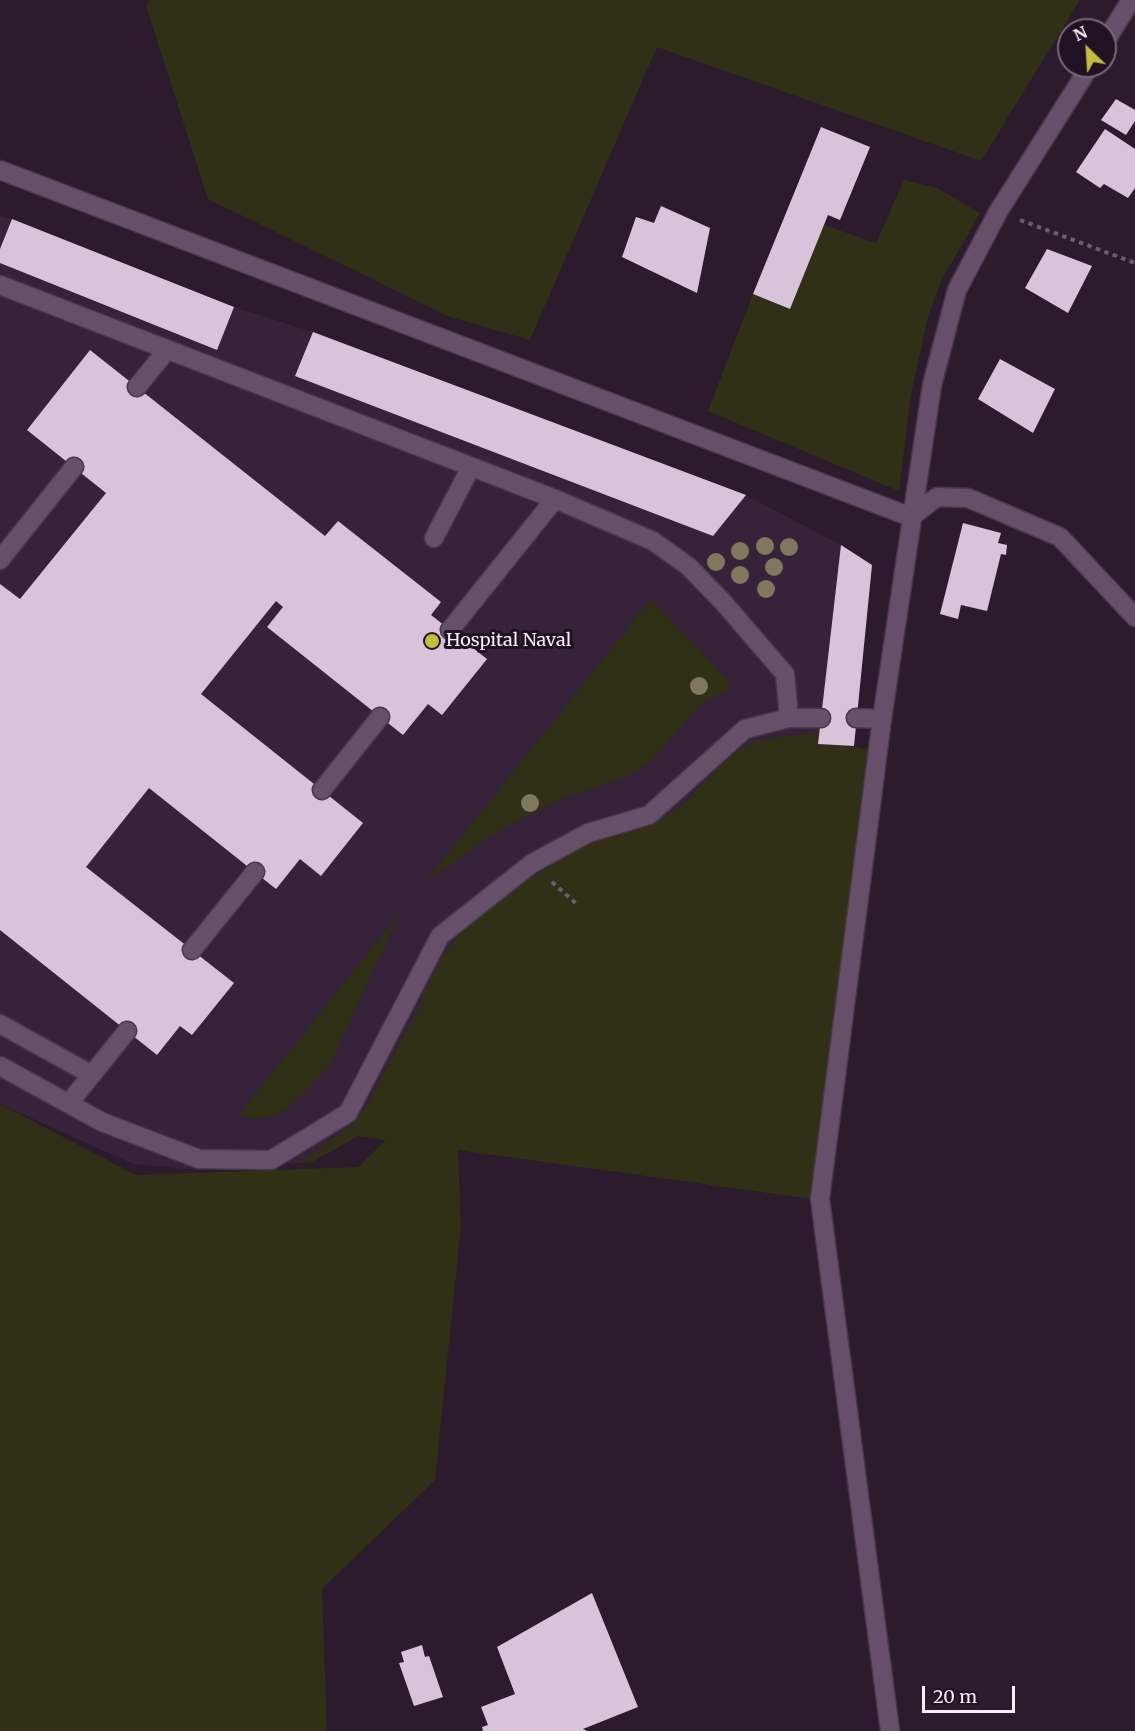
<!DOCTYPE html>
<style>
body{margin:0}
#map{position:relative;width:1135px;height:1731px;overflow:hidden;background:#2b1b2c;font-family:Merriweather,serif}
canvas{display:block}
.north{position:absolute;left:1057px;top:18px;width:60px;height:60px;box-sizing:border-box;background:#211223;border:2px solid #776978;border-radius:50%;rotate:335deg;font-size:16px;font-weight:700;line-height:24px;text-align:center;color:#f7ecf8}
.north::after{content:'';display:block;margin:auto;width:21px;height:27px;background:#c2bd3f;clip-path:polygon(50% 0,100% 100%,50% 72%,0 100%)}
.scale{position:absolute;left:922px;top:1686px;width:93px;height:27px;box-sizing:border-box;border:3px solid #f7ecf8;border-top:0;padding-left:8px;font-size:18px;line-height:21px;white-space:nowrap;color:#f7ecf8;-webkit-text-stroke:4px #211223;paint-order:stroke}
</style>
<div id="map">
<canvas width="1135" height="1731"></canvas>
<div class="north">N</div>
<div class="scale">20 m</div>
</div>
<script>
const ctx = document.querySelector('canvas').getContext('2d');
ctx.lineJoin = 'round';
function fillPath(path, color) { ctx.fillStyle = color; ctx.fill(path, 'evenodd'); }
const shape = rows => new Path2D(rows.map(r => 'M' + r).join(''));
function stroke(path, color, width, dash) { ctx.strokeStyle = color; ctx.lineWidth = width; ctx.lineCap = dash ? 'butt' : 'round'; ctx.setLineDash(dash || []); ctx.stroke(path); }
function label(font, color, halo, rows, align = 'center') {
  ctx.font = font + ' Merriweather,serif'; ctx.lineWidth = 6; ctx.setLineDash([]); ctx.textBaseline = 'middle'; ctx.strokeStyle = halo; ctx.fillStyle = color; for (const [text, x, y, turn = 0] of rows) {
    ctx.save(); ctx.translate(x, y); ctx.rotate((+turn || 0) * Math.PI / 180); ctx.textAlign = isNaN(turn) ? turn : align; if (halo) ctx.strokeText(text, 0, 0); ctx.fillText(text, 0, 0); ctx.restore();
  }
}
fillPath(shape([
 [0,216,12,219,234,307,313,332,746,495,841,545,872,565,854,746,868,749,813,1199,358,1136,312,1162,198,1170,133,1164,0,1104]
]), '#362239');
fillPath(shape([
 [150,0,1080,0,981,161,657,47,530,340,450,317,208,199,146,6],
 [904,180,937,188,980,213,941,281,928,317,911,394,899,491,708,411,753,294,790,308,824,225,876,243],
 [651,599,728,680,729,690,710,698,694,711,652,760,635,772,622,779,564,798,527,816,488,838,425,883],
 [819,732,818,744,868,749,813,1199,458,1150,461,1226,435,1480,322,1589,327,1731,0,1731,0,1104,136,1175,358,1167,386,1140,358,1136,312,1162,299,1163,353,1124,367,1106,419,1008,433,974,448,949,462,932,512,891,559,859,593,843,652,825,685,803,728,758,745,746,764,739],
 [400,913,330,1064,314,1083,287,1108,275,1115,256,1119,238,1116]
]), '#313016');
fillPath(shape([
 [1116,99,1135,110,1135,121,1126,135,1101,120],
 [821,127,870,147,840,220,828,215,790,309,753,294],
 [1105,129,1135,149,1135,188,1128,198,1104,184,1100,188,1076,172],
 [661,206,710,228,697,293,622,257,636,217,654,223],
 [12,219,234,307,217,350,0,263,0,249],
 [1047,249,1092,266,1068,313,1025,288],
 [313,332,746,495,713,536,295,376],
 [90,350,325,536,338,521,441,602,431,615,487,659,442,715,428,704,403,735,267,627,283,607,276,601,201,694,363,823,321,876,300,859,276,889,149,788,86,867,234,983,192,1035,180,1026,157,1055,0,930,0,584,20,599,106,493,27,430],
 [1000,359,1055,389,1033,433,978,399],
 [963,523,1001,533,998,543,1007,545,1006,555,1001,554,987,611,961,605,958,619,940,614],
 [841,545,872,565,854,746,818,744],
 [592,1593,638,1707,583,1729,587,1731,483,1731,482,1727,488,1725,481,1707,515,1694,497,1647],
 [422,1645,425,1657,429,1656,443,1697,414,1706,399,1663,404,1662,401,1652]
]), '#d8c3da');
const service = shape([
 [0,285,555,499,653,541,688,566,723,602,785,674,789,718],
 [137,387,167,350],
 [434,538,471,467],
 [0,560,74,467],
 [450,630,555,499],
 [856,718,882,719],
 [322,790,380,717],
 [192,950,255,872],
 [0,1024,92,1075],
 [0,1066,102,1122,199,1159,271,1160,348,1113,440,936,531,864,588,833,649,815,745,729,789,718,821,718],
 [69,1103,127,1031]
]);
const minor = shape([
 [1105,42,1131,0],
 [0,170,911,517,937,497,968,498,1060,537,1135,617],
 [890,1731,820,1199,882,719,932,385,957,290,998,212,1090,66]
]);
stroke(service, '#483849', 21);
stroke(minor, '#483849', 21);
stroke(shape([
 [1020,220,1135,263],
 [552,882,579,906]
]), '#6c5d6d', 4, [4.5, 4.5]);
stroke(service, '#664f69', 18);
stroke(minor, '#664f69', 18);
ctx.fillStyle = '#80785e';
for (const [x, y] of [
 [765,546],
 [789,547],
 [740,551],
 [716,562],
 [774,567],
 [740,575],
 [766,589],
 [699,686],
 [530,803]
]) { ctx.beginPath(); ctx.arc(x, y, 9, 0, 2 * Math.PI); ctx.fill(); }
for (const [x, y, r, color] of [
 [432,641,8,"#c2bd3f"]
]) { const dot = new Path2D(); dot.arc(x, y, r, 0, 2 * Math.PI); ctx.fillStyle = color; ctx.fill(dot); stroke(dot, '#211223', 2); }
label('18px', '#f7ecf8', '#211223', [
 ["Hospital Naval",446,641]
], 'left');
</script>
